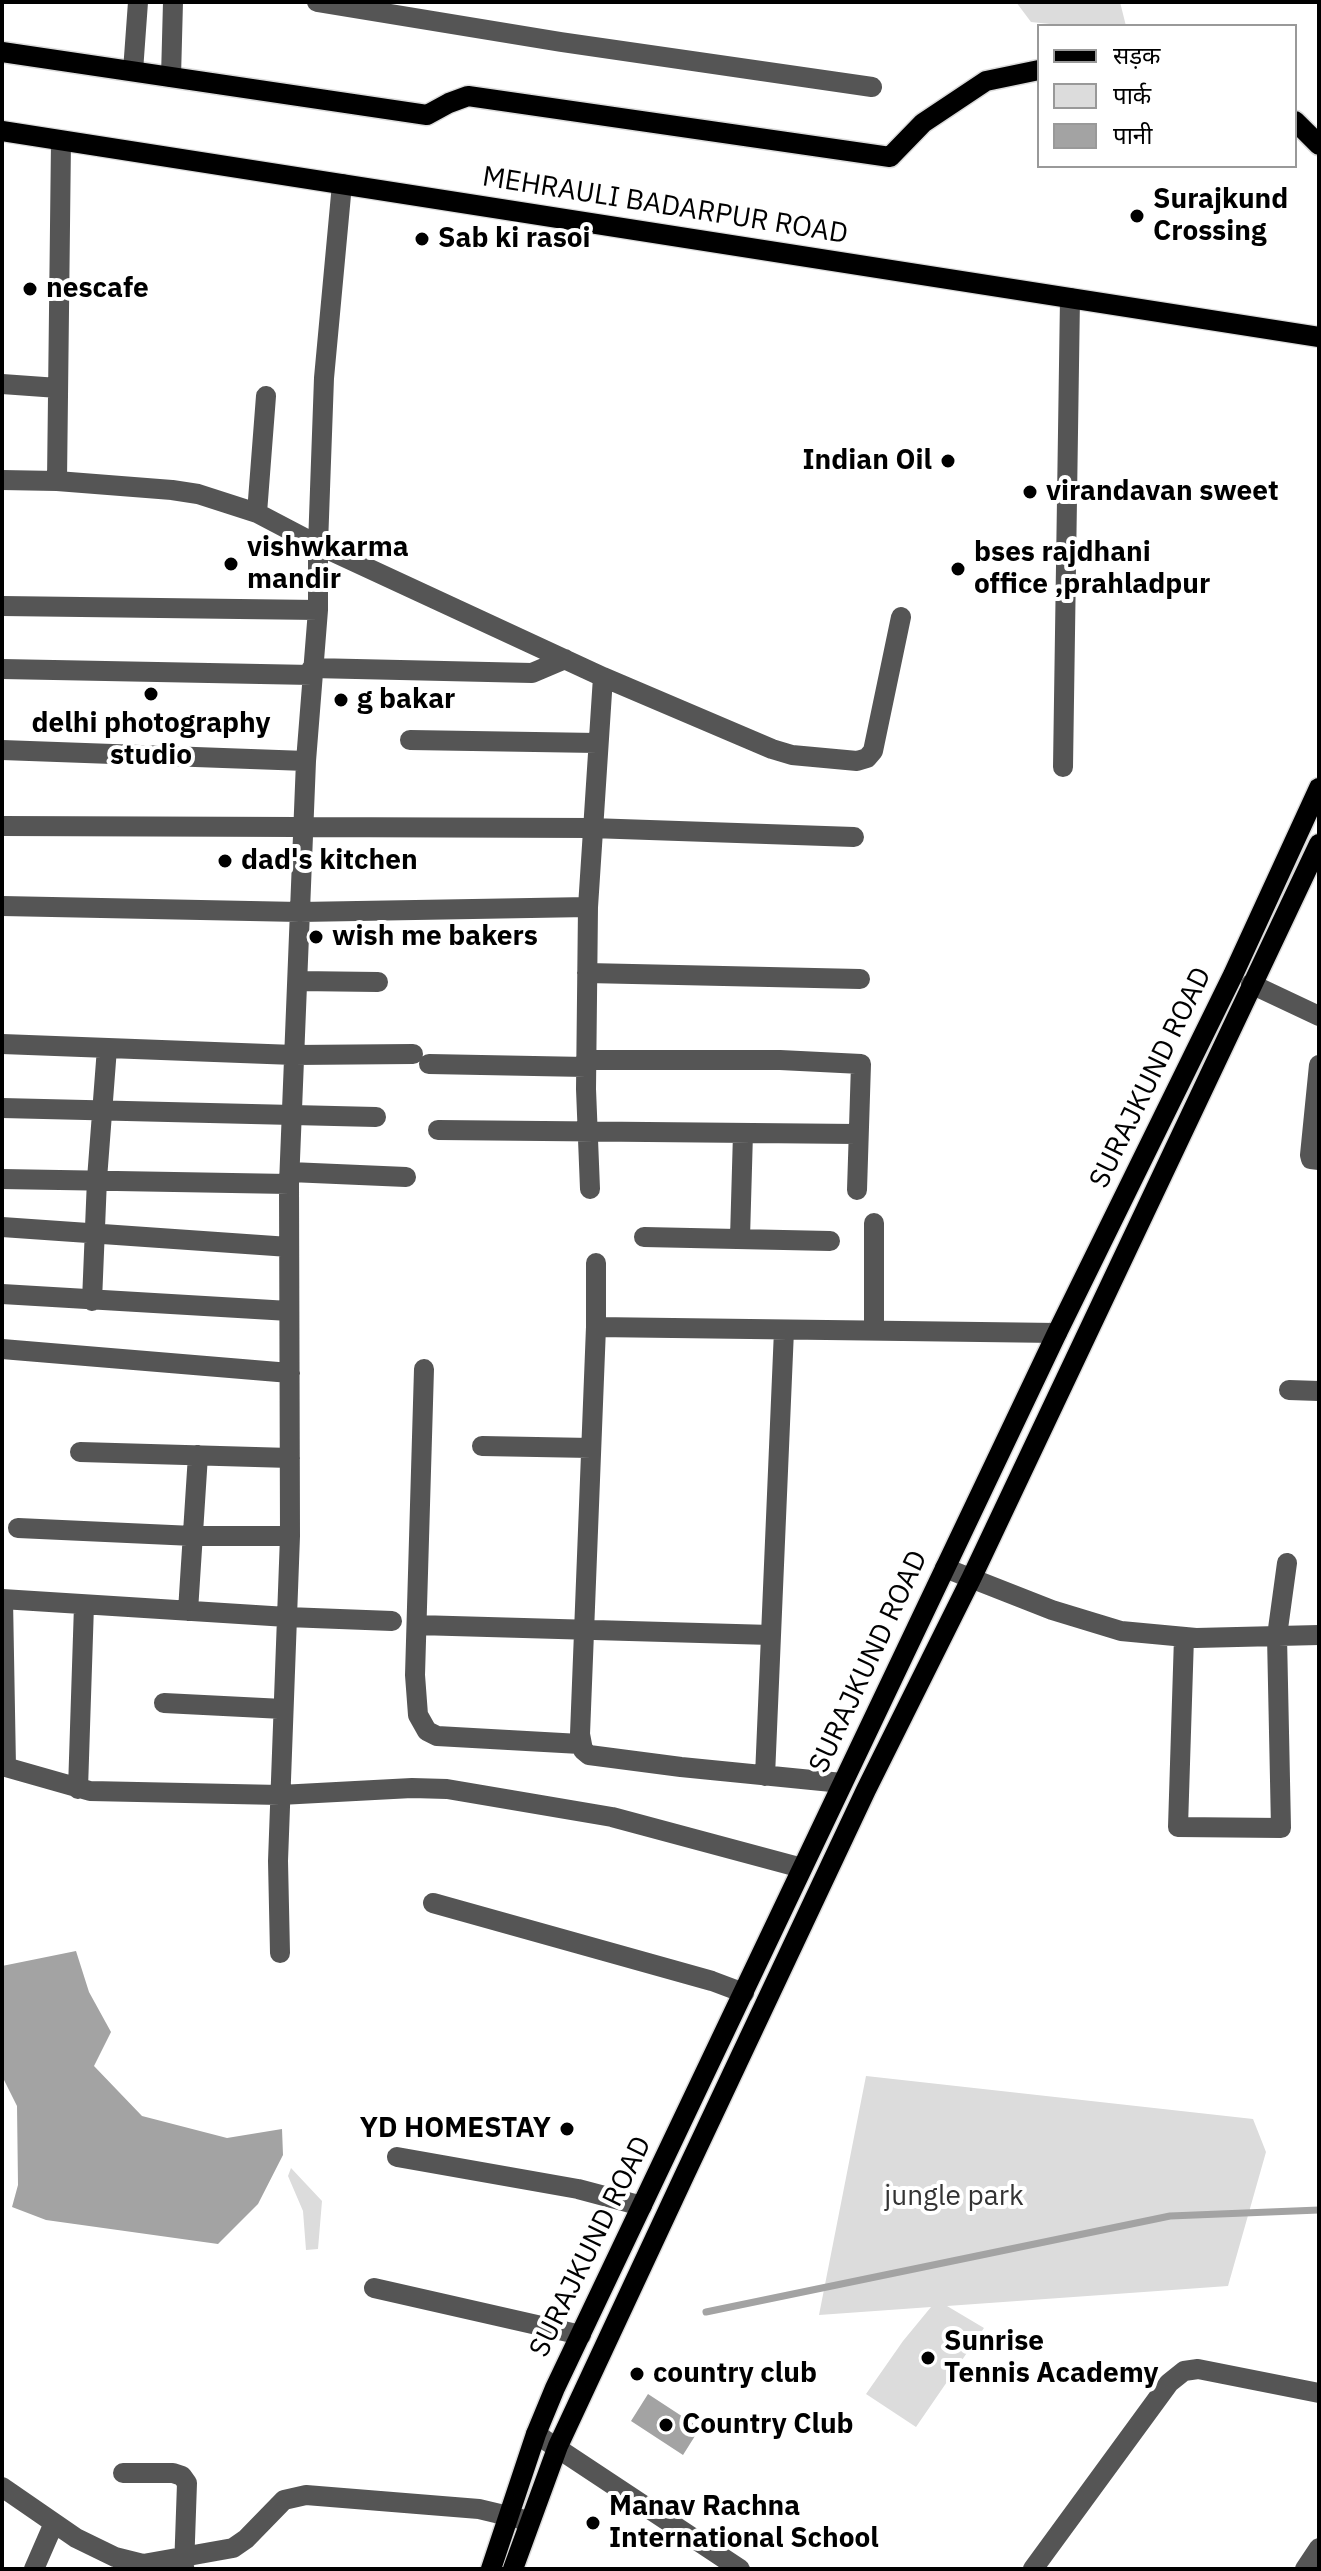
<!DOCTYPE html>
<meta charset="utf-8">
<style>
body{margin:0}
#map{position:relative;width:1321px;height:2571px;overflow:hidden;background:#fff;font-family:"IBM Plex Sans","Noto Sans Devanagari",sans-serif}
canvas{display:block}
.frame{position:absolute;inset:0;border:4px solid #000;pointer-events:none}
.legend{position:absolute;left:1037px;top:24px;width:260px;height:144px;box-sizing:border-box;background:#fff;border:2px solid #999;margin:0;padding:10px 14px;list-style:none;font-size:24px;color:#000}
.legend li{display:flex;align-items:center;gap:16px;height:40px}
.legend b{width:40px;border:2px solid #999}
</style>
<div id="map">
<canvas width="1321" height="2571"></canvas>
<div class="frame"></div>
<ul class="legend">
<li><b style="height:10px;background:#000"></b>सड़क</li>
<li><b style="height:22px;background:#dcdcdc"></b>पार्क</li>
<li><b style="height:22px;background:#a3a3a3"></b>पानी</li>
</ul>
</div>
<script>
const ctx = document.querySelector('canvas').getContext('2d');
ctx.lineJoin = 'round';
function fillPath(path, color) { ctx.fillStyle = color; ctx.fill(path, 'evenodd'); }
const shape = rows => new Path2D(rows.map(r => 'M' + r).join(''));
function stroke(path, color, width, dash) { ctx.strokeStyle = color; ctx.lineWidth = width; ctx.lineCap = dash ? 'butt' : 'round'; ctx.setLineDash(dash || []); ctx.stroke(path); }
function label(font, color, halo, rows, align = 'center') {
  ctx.font = font + ' "IBM Plex Sans",sans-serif'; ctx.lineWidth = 8; ctx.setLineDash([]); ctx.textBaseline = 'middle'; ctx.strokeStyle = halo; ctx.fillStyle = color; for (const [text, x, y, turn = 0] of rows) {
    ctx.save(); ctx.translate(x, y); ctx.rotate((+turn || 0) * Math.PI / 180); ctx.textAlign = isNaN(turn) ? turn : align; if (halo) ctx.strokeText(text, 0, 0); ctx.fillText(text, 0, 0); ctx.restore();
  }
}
fillPath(shape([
 [1016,2,1120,2,1126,26,1069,26,1031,22],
 [866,2076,1253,2119,1266,2152,1228,2286,947,2306,984,2328,916,2427,866,2394,903,2341,931,2307,819,2315],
 [291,2168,322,2201,318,2249,306,2250,303,2211,288,2176]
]), '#dcdcdc');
fillPath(shape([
 [76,1951,89,1992,111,2032,94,2066,142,2116,227,2138,282,2129,283,2155,258,2204,218,2244,46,2220,12,2207,18,2185,17,2106,2,2076,2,1966],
 [648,2394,700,2428,683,2455,631,2421]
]), '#a3a3a3');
stroke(shape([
 [706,2312,1170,2216,1319,2210]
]), '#a3a3a3', 7);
const major = shape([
 [2,52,427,115,449,103,468,96,890,157,923,123,986,81,1039,70],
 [1295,121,1319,145],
 [2,131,1319,337],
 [491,2569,536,2434,555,2388,1057,1333,1233,975,1319,788],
 [513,2569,558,2446,685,2174,866,1790,971,1579,1319,844]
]);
stroke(major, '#dbdbdb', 23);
stroke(shape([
 [317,2,561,42,872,87],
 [133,71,138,2],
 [171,77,173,2],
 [2,384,58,388],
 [2,480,57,481,172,490,198,494,257,513,318,545,603,677,772,749,792,755,857,761,867,758,873,751,901,617],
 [57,481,61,141],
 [257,513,266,396],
 [2,606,318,610],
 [312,668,532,673,565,659],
 [2,669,312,675],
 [410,740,597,743],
 [2,750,306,761],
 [1063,767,1070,298],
 [2,826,591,828,854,837],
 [2,906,300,912,588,907],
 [587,973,860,979],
 [298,981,378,982],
 [1251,984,1319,1016],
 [2,1044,294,1055,413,1054],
 [586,1060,780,1060,861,1064,857,1190],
 [429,1064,586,1067],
 [1319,1065,1310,1155,1311,1159,1319,1160],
 [2,1108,376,1117],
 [438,1130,857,1134],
 [290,1172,406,1177],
 [2,1179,289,1184],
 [590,1189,586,1089,588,907,603,677],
 [874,1223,874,1330],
 [2,1227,289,1247],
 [644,1237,830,1241],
 [740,1238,743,1133],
 [596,1263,596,1327],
 [2,1294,289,1311],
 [92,1301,97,1179,107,1048],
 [2,1349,290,1373],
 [424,1369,415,1675,418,1715,427,1731,437,1736,580,1744],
 [1289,1390,1319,1391],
 [482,1446,591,1448],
 [80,1452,290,1458],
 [18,1528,193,1536,290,1536],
 [945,1568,1052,1610,1121,1631,1196,1638,1319,1635],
 [2,1599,287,1617,392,1621],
 [3,1599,6,1767],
 [188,1611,198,1455],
 [417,1625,771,1635],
 [1184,1637,1178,1827,1281,1828,1277,1636,1287,1563],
 [164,1703,283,1709],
 [2,1766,90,1791,280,1795,412,1788,447,1789,612,1817,802,1868],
 [765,1776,784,1330],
 [842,1783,681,1767,589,1755,583,1750,580,1734,596,1327,1057,1333],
 [78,1789,84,1605],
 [433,1903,712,1981,744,1993],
 [280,1953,278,1861,290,1536,289,1184,306,761,318,610,318,545,324,378,342,184],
 [397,2157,578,2189,642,2206],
 [374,2288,581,2335],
 [536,2434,740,2569],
 [123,2473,173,2473,182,2476,187,2483,184,2569],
 [2,2487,76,2538,115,2557,143,2564,233,2548,246,2539,284,2500,306,2495,479,2509,525,2520],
 [34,2569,54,2523],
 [1033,2569,1169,2383,1184,2371,1198,2369,1319,2393],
 [1305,2569,1319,2548]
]), '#555', 20);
stroke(major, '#000', 20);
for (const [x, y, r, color] of [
 [1137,216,8,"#000"],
 [422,239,8,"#000"],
 [30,289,8,"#000"],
 [948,461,8,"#000"],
 [1030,492,8,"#000"],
 [231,564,8,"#000"],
 [958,569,8,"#000"],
 [151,694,8,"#000"],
 [341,700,8,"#000"],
 [225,861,8,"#000"],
 [316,937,8,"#000"],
 [567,2129,8,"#000"],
 [928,2358,8,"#000"],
 [637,2374,8,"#000"],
 [666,2425,8,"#000"],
 [593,2523,8,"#000"]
]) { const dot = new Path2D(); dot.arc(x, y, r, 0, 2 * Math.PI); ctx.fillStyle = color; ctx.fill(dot); stroke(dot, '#fff', 3); }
label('bold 28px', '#000', '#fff', [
 ["Surajkund",1153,200],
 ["Crossing",1153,232],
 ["Sab ki rasoi",438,239],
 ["nescafe",46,289],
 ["Indian Oil",932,461,"right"],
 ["virandavan sweet",1046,492],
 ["vishwkarma",247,548],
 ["mandir",247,580],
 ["bses rajdhani",974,553],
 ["office ,prahladpur",974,585],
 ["g bakar",357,700],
 ["delhi photography",151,724,"center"],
 ["studio",151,756,"center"],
 ["dad's kitchen",241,861],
 ["wish me bakers",332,937],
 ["YD HOMESTAY",551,2129,"right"],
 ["Sunrise",944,2342],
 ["Tennis Academy",944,2374],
 ["country club",653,2374],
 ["Country Club",682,2425],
 ["Manav Rachna",609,2507],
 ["International School",609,2539]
], 'left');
label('28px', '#000', '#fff', [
 ["MEHRAULI BADARPUR ROAD",665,206,9],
 ["SURAJKUND ROAD",1151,1078,-64],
 ["SURAJKUND ROAD",869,1662,-65],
 ["SURAJKUND ROAD",591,2247,-64]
]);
label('28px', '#333', '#fff', [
 ["jungle park",954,2197]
]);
</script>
